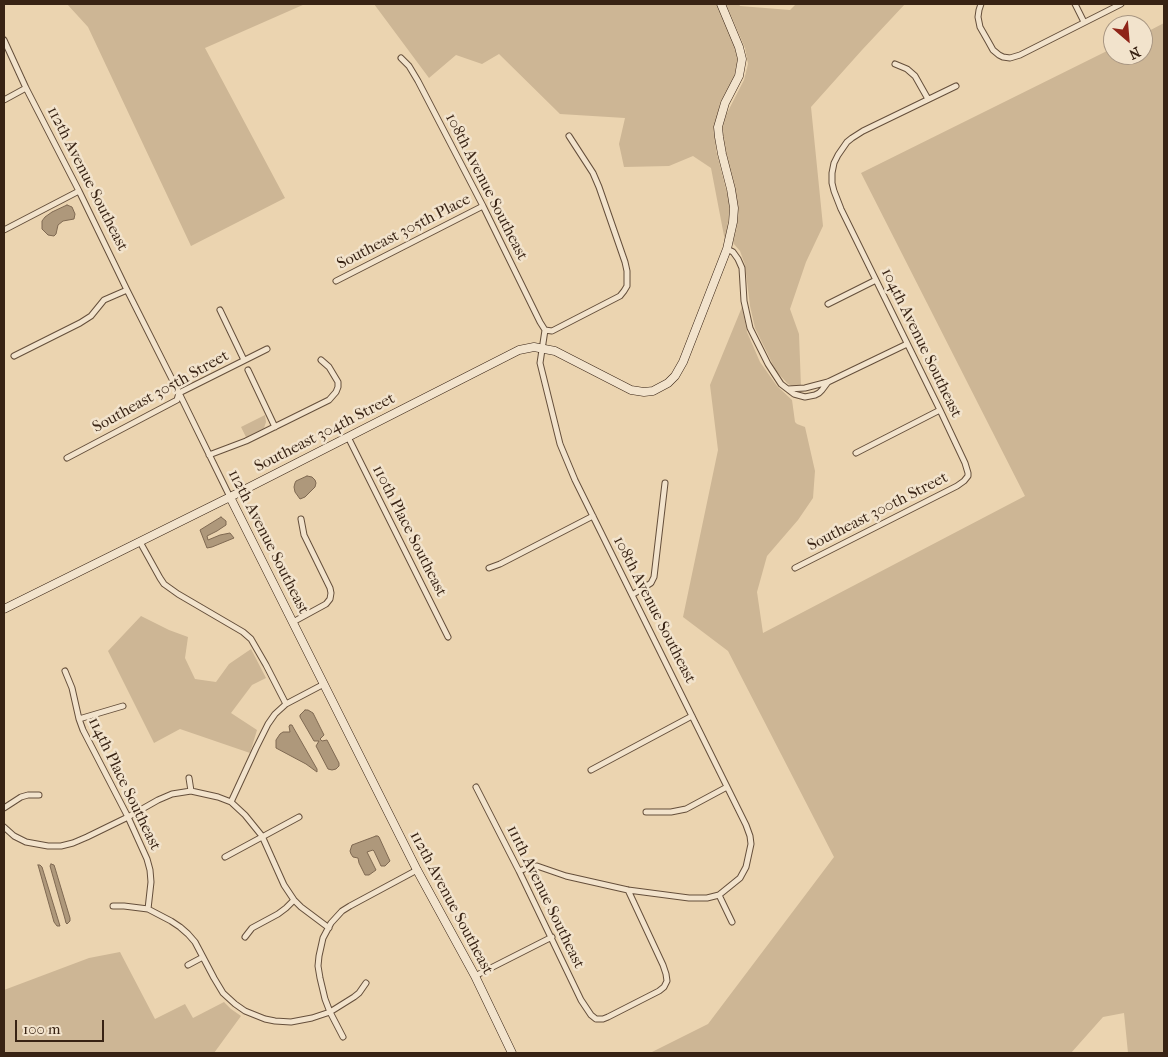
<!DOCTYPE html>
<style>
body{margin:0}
#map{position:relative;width:1168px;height:1057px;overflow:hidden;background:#ebd4b0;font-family:"IM FELL French Canon",serif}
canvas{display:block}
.frame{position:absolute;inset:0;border:5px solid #382314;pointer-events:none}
.north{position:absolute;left:1103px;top:15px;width:50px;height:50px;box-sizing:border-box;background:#f2e3cc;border:1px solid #a89682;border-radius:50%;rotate:153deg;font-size:14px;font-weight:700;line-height:20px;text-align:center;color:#382314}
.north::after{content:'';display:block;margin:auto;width:18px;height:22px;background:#8f2418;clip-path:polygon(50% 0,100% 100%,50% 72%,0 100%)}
.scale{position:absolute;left:15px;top:1020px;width:89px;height:22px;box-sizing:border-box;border:2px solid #382314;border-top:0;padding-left:6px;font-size:15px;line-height:18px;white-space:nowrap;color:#382314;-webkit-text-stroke:4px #f2e3cc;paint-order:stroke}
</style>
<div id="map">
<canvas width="1168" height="1057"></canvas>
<div class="frame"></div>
<div class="north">N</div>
<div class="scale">100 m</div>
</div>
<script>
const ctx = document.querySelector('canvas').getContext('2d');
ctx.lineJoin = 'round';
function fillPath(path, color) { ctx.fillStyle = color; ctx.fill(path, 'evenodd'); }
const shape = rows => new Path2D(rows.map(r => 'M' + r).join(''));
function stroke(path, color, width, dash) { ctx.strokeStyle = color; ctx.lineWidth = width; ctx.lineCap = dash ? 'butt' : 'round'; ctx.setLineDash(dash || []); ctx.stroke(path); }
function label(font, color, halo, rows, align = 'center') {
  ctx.font = font + ' "IM FELL French Canon",serif'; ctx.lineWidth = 5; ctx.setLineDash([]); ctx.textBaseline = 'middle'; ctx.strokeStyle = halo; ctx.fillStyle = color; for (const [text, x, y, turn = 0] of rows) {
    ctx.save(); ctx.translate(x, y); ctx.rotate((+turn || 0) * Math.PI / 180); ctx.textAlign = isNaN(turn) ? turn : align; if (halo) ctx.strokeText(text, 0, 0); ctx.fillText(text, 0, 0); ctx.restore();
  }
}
fillPath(shape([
 [67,4,305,4,205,48,285,198,191,246,88,27],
 [374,4,717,4,738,50,738,60,734,78,720,103,715,126,716,150,729,201,729,216,725,241,711,168,693,156,669,166,624,167,619,144,625,118,560,114,499,54,482,64,456,55,429,78],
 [726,4,739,4,740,6,790,10,796,4,905,4,862,50,811,107,823,226,806,262,790,309,799,334,801,387,794,387,788,384,776,371,755,328,750,306,745,265,740,251,733,243,737,226,737,208,722,138,722,131,726,115,744,80,748,64,745,48],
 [1164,23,1164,1053,1128,1053,1124,1013,1103,1017,1071,1053,650,1053,708,1024,834,857,728,651,683,617,718,450,710,385,742,307,747,332,760,362,777,386,792,400,795,422,797,424,805,427,815,471,813,498,798,520,767,556,757,592,763,633,1025,496,861,173,1113,48,1113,55,1143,55,1143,34],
 [265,415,266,422,264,428,246,437,241,427],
 [141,616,169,630,188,637,185,658,195,679,216,682,229,664,251,649,266,678,252,685,231,713,257,730,250,753,180,729,154,743,108,651],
 [120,952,155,1019,185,1004,193,1018,224,1002,231,1009,241,1016,214,1053,4,1053,4,990,89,958]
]), '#cdb695');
const water = shape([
 [67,205,72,207,75,214,74,219,63,221,58,225,56,234,54,236,48,235,42,229,42,221,45,217,52,212,67,205],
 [307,476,312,477,315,480,316,483,315,487,305,497,300,499,295,492,294,487,295,483,296,481,307,476],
 [221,517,226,521,226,525,217,531,207,536,208,540,220,535,230,533,234,538,212,547,207,548,200,530,221,517],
 [305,710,308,710,313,713,324,735,320,739,322,741,327,740,339,763,339,766,336,769,332,770,328,769,316,746,319,741,314,741,300,717,300,715,305,710],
 [290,725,292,725,293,727,317,769,317,772,306,764,276,748,276,740,280,734,283,732,290,732,289,726,290,725],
 [376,836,378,836,379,837,390,861,385,866,381,866,374,851,373,850,367,852,376,870,369,875,365,875,359,863,358,858,353,857,351,854,350,851,352,845,376,836],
 [51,864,54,865,55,868,70,918,70,921,67,924,66,923,65,919,50,866,51,864],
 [38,865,40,865,42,867,60,926,57,926,54,922,38,865]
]);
fillPath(water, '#ae987b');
stroke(water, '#7f6952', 1);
const street = shape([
 [981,4,979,10,978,17,980,27,988,41,993,50,999,55,1003,57,1010,58,1020,55,1121,4],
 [1075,4,1084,22],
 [4,40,26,88,79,191,127,290,179,393,230,497],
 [401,58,409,66,418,81,483,206,540,322,545,330],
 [895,64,907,69,915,76,928,99],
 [4,100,26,88],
 [4,230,79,191],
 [727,249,733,252,738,259,742,268,744,301,750,328,768,364,781,384,794,394,805,397,815,395,819,393,822,390,828,382],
 [336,281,483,206],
 [828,304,876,280],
 [220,310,244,360],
 [545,330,552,331,620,296,624,291,627,286,627,271,625,262,599,187,593,173,569,136],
 [14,356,80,323,91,316,104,300,127,290],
 [248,370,275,427],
 [788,389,805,388,828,382,907,344],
 [348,437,448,637],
 [856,453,940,410],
 [209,455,246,441,329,400,336,392,338,387,338,382,329,367,321,360],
 [67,458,177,400,179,393,267,349],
 [140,542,160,578,164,584,178,594,243,632,251,639,266,665,286,704],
 [489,568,500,564,593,516],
 [795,568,957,486,964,481,968,476,968,473,965,463,940,410,841,209,834,191,832,183,832,173,834,163,838,155,847,142,852,138,863,131,956,86],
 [632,595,651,583,654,577,665,483],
 [293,622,326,604,330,599,331,593,330,588,304,535,301,519],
 [65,671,72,688,79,719,83,730,128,817,147,859,150,870,151,882,148,909],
 [79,719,123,706],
 [591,770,692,716],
 [189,778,191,791],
 [476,787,519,871,581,1000,591,1015,596,1019,603,1019,608,1017,659,991,664,987,667,981,666,974,663,965,628,890],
 [231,802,256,748,268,724,275,714,286,704,324,684],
 [4,808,21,797,28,795,39,795],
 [646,812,671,812,686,809,727,787],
 [4,827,14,836,26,842,48,846,61,846,73,843,87,837,128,817,158,800,172,794,191,791,218,797,231,802,245,815,262,836,284,885,294,900,301,907,329,928],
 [225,857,299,817],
 [519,871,530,867,537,866,566,876,628,890,689,898,707,898,719,895,740,878,746,867,751,844,750,836,746,825,575,480,560,444,540,363,545,330],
 [719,895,732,922],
 [113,906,124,906,148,909,171,921,180,927,188,934,195,942,214,978,223,993,235,1004,245,1011,265,1019,275,1021,291,1022,312,1018,330,1012,354,997,359,993,366,983],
 [245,937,252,928,278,914,286,908,294,900],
 [188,965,203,957],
 [475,976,552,937],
 [343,1037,330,1012,325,999,320,978,318,966,319,956,323,938,331,923,342,911,350,906,417,870]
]);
const secondary = shape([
 [230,497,417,870,475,976,512,1053],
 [4,609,230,497,519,350,534,347,555,351,631,390,644,392,653,391,668,383,675,376,683,362,727,249,733,222,734,208,731,189,722,154,719,137,718,127,725,103,739,76,742,59,739,47,721,4]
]);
stroke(street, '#654f3b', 7);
stroke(secondary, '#382314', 9);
stroke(street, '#f2e3cc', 5);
stroke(secondary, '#f2e3cc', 8);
label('16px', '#382314', '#f2e3cc', [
 ["112th Avenue Southeast",87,179,63],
 ["108th Avenue Southeast",486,187,63],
 ["Southeast 305th Place",404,232,-27],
 ["104th Avenue Southeast",921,343,64],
 ["Southeast 305th Street",161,392,-29],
 ["Southeast 304th Street",325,433,-27],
 ["Southeast 300th Street",878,512,-27],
 ["110th Place Southeast",409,531,63],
 ["112th Avenue Southeast",268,542,63],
 ["108th Avenue Southeast",654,610,63],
 ["114th Place Southeast",124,784,64],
 ["111th Avenue Southeast",545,897,64],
 ["112th Avenue Southeast",451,903,62]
]);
</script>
